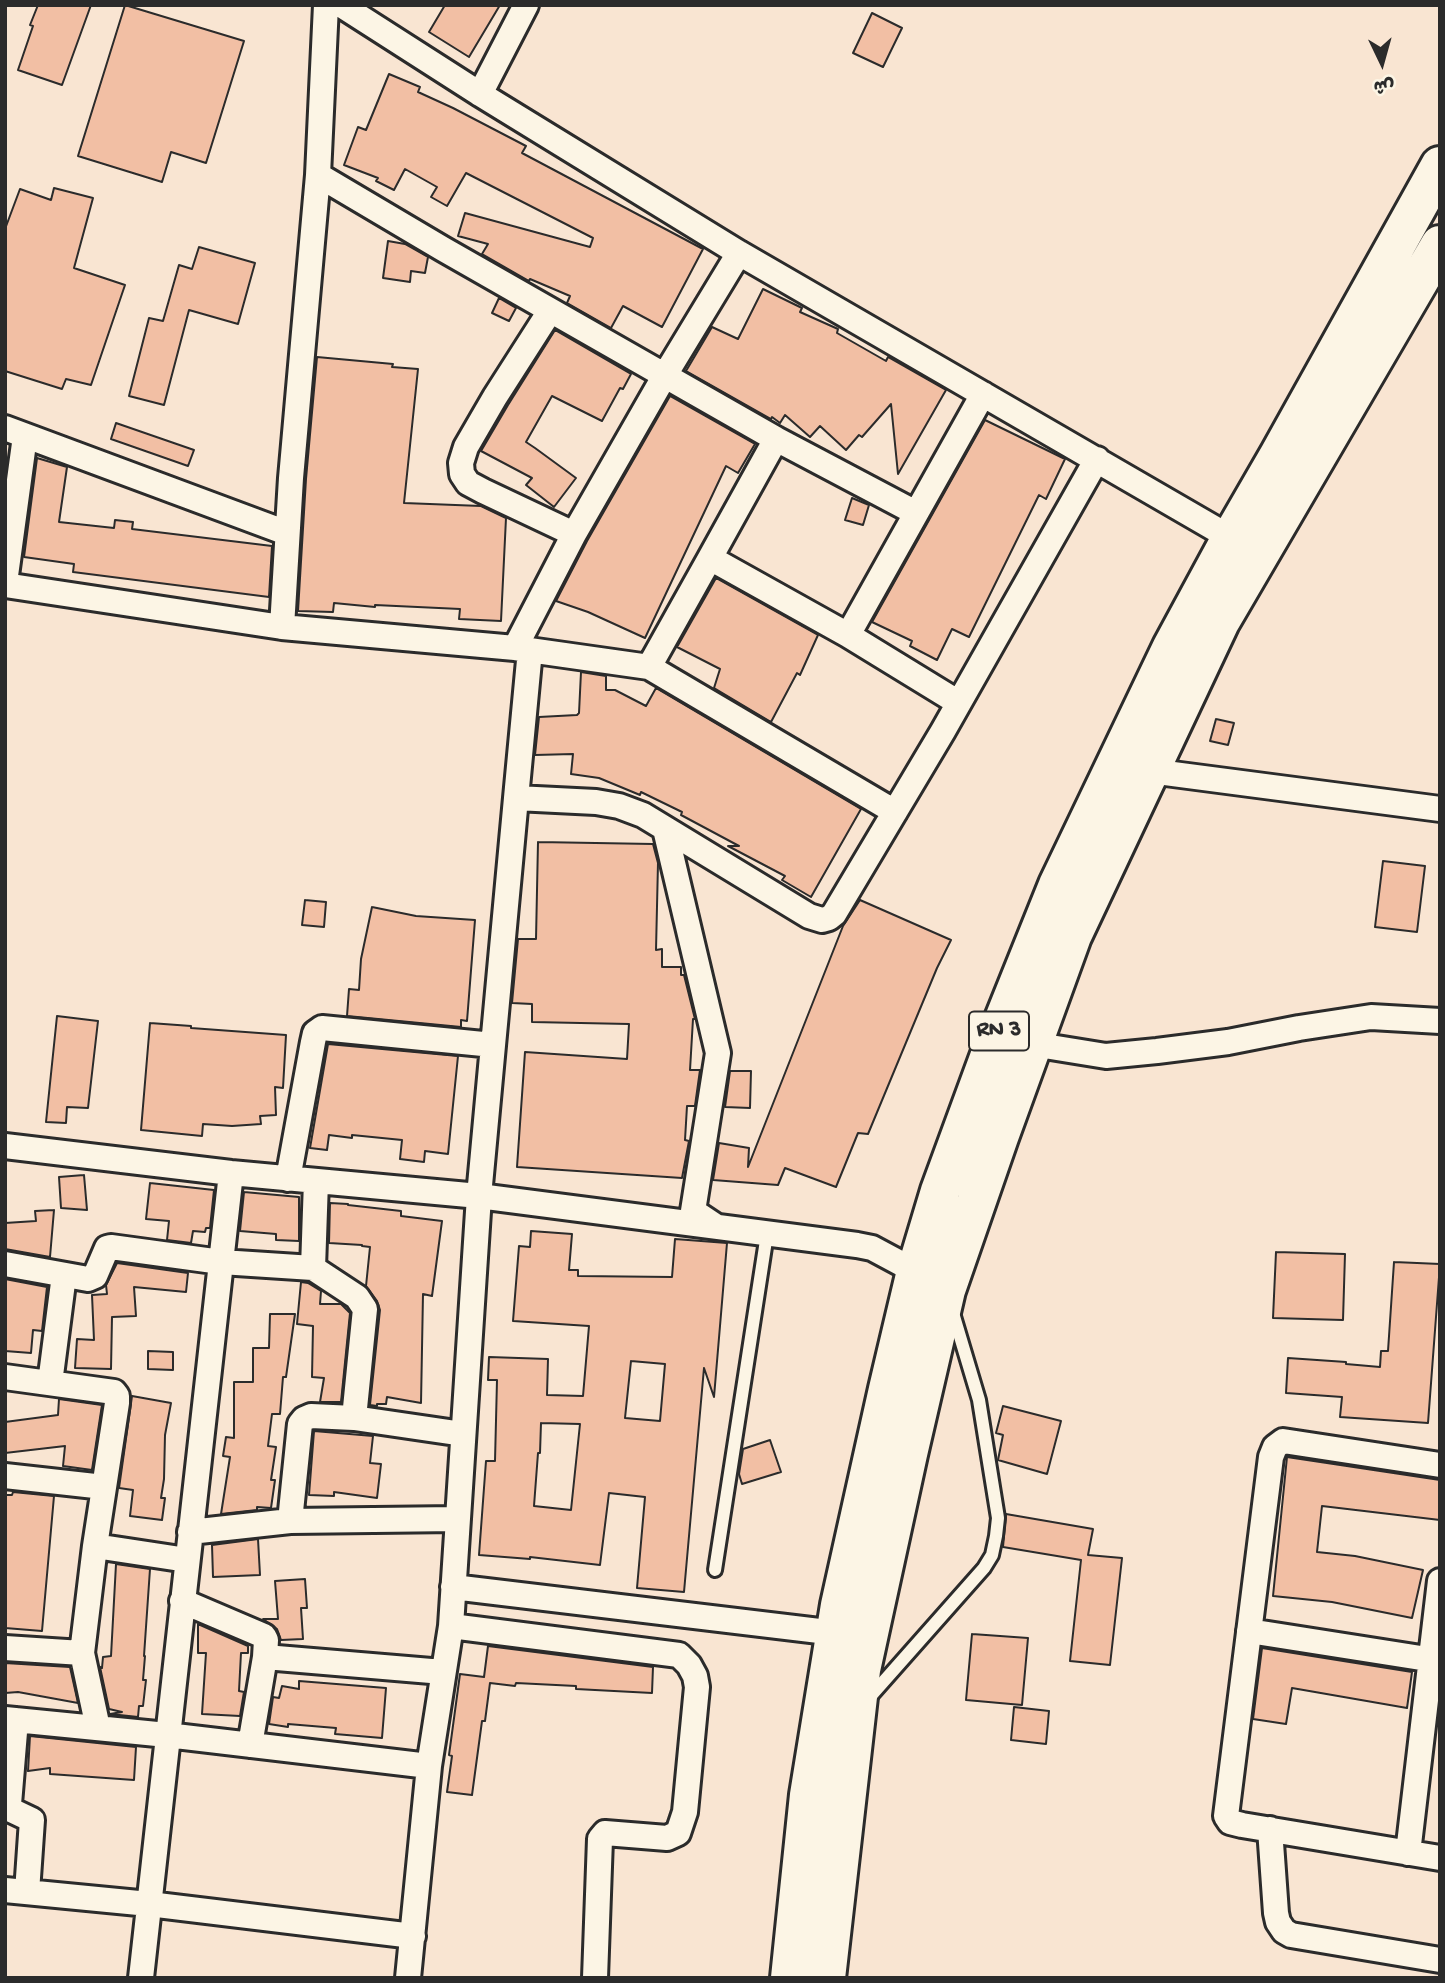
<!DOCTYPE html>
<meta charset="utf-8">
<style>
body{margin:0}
#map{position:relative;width:1445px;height:1983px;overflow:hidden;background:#f9e5d2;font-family:"Gochi Hand","Playpen Sans Arabic",sans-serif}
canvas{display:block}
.frame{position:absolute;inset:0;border:7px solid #2b2b2b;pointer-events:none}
.north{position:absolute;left:1347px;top:28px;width:70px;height:70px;-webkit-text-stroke:5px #fcf5e5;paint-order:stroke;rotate:175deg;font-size:19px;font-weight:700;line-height:28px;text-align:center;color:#2b2b2b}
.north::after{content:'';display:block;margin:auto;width:24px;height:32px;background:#2b2b2b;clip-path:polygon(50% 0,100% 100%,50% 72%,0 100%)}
</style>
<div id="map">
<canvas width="1445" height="1983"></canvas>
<div class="frame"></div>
<div class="north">ش</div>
</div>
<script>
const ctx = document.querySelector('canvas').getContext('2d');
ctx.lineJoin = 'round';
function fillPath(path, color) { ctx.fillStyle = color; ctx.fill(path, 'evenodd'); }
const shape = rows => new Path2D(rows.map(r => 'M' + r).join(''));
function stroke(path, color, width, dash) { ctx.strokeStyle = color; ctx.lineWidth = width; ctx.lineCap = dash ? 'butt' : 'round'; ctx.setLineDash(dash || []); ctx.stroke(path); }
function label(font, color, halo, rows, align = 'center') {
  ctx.font = font + ' "Gochi Hand",sans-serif'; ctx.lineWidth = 7; ctx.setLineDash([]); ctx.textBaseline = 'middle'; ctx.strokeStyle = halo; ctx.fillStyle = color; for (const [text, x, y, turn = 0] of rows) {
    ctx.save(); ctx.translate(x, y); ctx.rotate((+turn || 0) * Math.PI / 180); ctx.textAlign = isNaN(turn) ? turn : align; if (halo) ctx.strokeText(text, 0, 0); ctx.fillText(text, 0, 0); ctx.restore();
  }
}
const building = shape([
 [38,5,91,5,62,85,18,70,33,26,30,25,38,5],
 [125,5,244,41,206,163,171,152,162,182,78,156,125,5],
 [445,5,500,5,469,57,429,32,445,5],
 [872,13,902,28,883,67,853,53,872,13],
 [389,74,420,87,418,92,453,108,526,146,522,153,703,249,662,327,623,306,611,328,567,303,570,296,530,279,529,281,482,254,488,244,458,236,465,213,590,247,593,238,466,173,447,206,431,197,437,187,405,169,394,190,376,181,378,178,344,165,358,127,366,130,389,74],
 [54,188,93,198,74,268,125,285,91,385,66,379,62,389,5,371,5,229,20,189,51,200,54,188],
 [388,241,405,244,428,257,425,273,411,271,410,282,383,278,388,241],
 [199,247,255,263,238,324,189,310,164,405,129,396,149,318,163,321,179,265,192,269,199,247],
 [763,289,802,308,800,312,838,329,837,333,886,361,888,357,946,390,898,474,891,404,862,437,859,435,846,450,820,426,810,437,785,415,780,423,772,417,771,419,686,371,712,327,738,339,763,289],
 [499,298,516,308,509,321,492,313,499,298],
 [555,330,631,374,623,389,620,388,602,421,552,396,526,442,535,448,576,478,554,507,526,485,532,478,481,451,508,405,555,330],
 [317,357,393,364,392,367,418,369,404,503,481,506,506,518,501,621,459,619,460,609,375,605,375,607,334,603,333,612,298,611,306,479,317,357],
 [670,396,755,444,738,473,726,466,645,638,588,612,556,601,587,541,670,396],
 [985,420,1065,459,1046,499,1039,495,969,637,952,629,937,660,910,646,912,641,872,622,985,420],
 [116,423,194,450,188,466,111,439,116,423],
 [37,458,67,467,59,522,114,528,115,520,133,522,132,529,272,546,269,597,73,572,74,564,24,557,37,458],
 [852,498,869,505,863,525,845,520,852,498],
 [716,578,818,635,800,675,797,673,771,722,714,688,720,669,677,647,716,578],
 [581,672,606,676,606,690,615,690,646,706,656,688,861,809,811,897,782,880,785,876,728,846,739,846,681,815,682,812,641,792,640,795,599,778,571,774,573,754,535,755,539,717,577,715,579,713,581,672],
 [1216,719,1234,723,1228,745,1210,741,1216,719],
 [538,842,653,844,658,863,656,950,662,949,662,967,681,967,681,975,684,975,695,1019,693,1019,690,1070,700,1070,695,1106,687,1106,685,1140,689,1141,682,1178,517,1167,525,1052,627,1059,629,1024,532,1022,532,1004,512,1003,518,939,536,939,538,842],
 [1383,861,1425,866,1417,932,1375,927,1383,861],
 [305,900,326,902,324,927,302,925,305,900],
 [860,900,951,940,937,968,868,1134,858,1133,836,1187,785,1168,778,1185,713,1180,719,1143,749,1148,748,1167,843,926,860,900],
 [372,907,416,916,475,920,467,1021,461,1020,461,1027,347,1016,349,989,359,990,361,959,372,907],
 [57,1016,98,1021,88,1108,67,1107,66,1123,46,1122,57,1016],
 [150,1023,191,1026,191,1028,286,1035,283,1088,275,1087,276,1115,260,1116,261,1124,232,1126,203,1124,202,1136,141,1130,150,1023],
 [328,1044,458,1056,448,1154,425,1151,424,1162,400,1159,402,1140,352,1135,352,1138,329,1135,327,1150,310,1148,328,1044],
 [730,1071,751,1071,750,1108,725,1107,730,1071],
 [84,1175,87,1210,61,1208,59,1177,84,1175],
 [150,1183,214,1190,210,1228,206,1228,205,1232,193,1231,191,1243,167,1240,169,1221,146,1219,150,1183],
 [244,1192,299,1197,299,1241,276,1240,276,1234,240,1231,244,1192],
 [330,1203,348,1204,348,1205,401,1211,401,1216,442,1221,432,1296,423,1294,421,1403,387,1397,386,1404,377,1404,377,1406,370,1405,380,1310,377,1301,366,1286,370,1247,362,1246,362,1245,329,1243,330,1203],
 [54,1210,50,1257,5,1249,5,1223,36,1221,35,1211,54,1210],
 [531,1231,572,1234,569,1270,578,1270,578,1276,672,1277,675,1239,727,1243,714,1397,704,1368,684,1592,637,1588,645,1497,609,1493,600,1565,530,1557,530,1559,479,1555,486,1461,495,1461,497,1380,488,1380,489,1357,548,1359,547,1395,583,1396,589,1326,513,1321,519,1246,530,1247,531,1231],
 [631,1361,665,1364,660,1421,625,1418,631,1361],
 [541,1423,580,1424,571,1510,534,1506,538,1453,540,1453,541,1423],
 [1276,1252,1345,1254,1343,1320,1273,1318,1276,1252],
 [1394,1262,1440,1264,1428,1423,1340,1417,1342,1397,1286,1393,1288,1358,1346,1362,1346,1364,1380,1367,1381,1351,1388,1351,1394,1262],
 [117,1263,188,1273,186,1292,134,1287,136,1316,112,1317,111,1369,75,1368,77,1339,94,1340,92,1295,107,1294,106,1285,117,1263],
 [5,1279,47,1287,42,1331,33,1330,31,1353,5,1351,5,1279],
 [301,1282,308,1283,321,1291,320,1304,341,1304,350,1313,341,1402,320,1402,324,1378,312,1377,313,1326,297,1324,301,1282],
 [270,1314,295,1314,286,1377,283,1377,280,1414,272,1414,268,1446,276,1447,271,1480,275,1480,271,1508,257,1507,257,1510,221,1514,230,1457,223,1456,226,1437,234,1438,234,1382,253,1382,253,1348,269,1348,270,1314],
 [148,1351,173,1352,173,1370,148,1369,148,1351],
 [132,1396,171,1403,165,1435,164,1479,161,1498,165,1498,162,1520,130,1516,133,1490,119,1488,132,1396],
 [59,1399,102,1405,92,1470,63,1466,65,1446,5,1453,5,1422,58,1415,59,1399],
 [1003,1406,1061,1421,1047,1474,998,1460,1003,1435,996,1433,1003,1406],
 [314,1431,373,1436,370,1463,381,1464,377,1498,334,1492,334,1496,309,1495,314,1431],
 [770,1440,781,1472,742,1484,739,1474,743,1449,770,1440],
 [1287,1457,1440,1480,1440,1520,1322,1506,1317,1552,1355,1556,1423,1570,1412,1618,1332,1602,1273,1596,1287,1457],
 [13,1492,54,1496,42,1631,5,1628,5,1495,12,1495,13,1492],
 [1006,1514,1093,1529,1088,1555,1122,1558,1110,1665,1070,1661,1081,1560,1003,1547,1006,1514],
 [258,1539,260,1575,213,1577,212,1545,258,1539],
 [116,1564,150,1569,144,1656,145,1656,143,1680,146,1680,143,1706,139,1706,138,1717,110,1714,122,1712,109,1709,100,1667,102,1668,103,1657,111,1656,116,1564],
 [305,1579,307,1608,301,1608,303,1639,281,1640,277,1629,263,1619,278,1619,275,1581,305,1579],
 [198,1624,248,1646,248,1653,241,1653,239,1691,244,1692,240,1716,202,1714,206,1653,198,1653,198,1624],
 [972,1634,1028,1638,1022,1705,966,1700,972,1634],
 [488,1646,653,1667,652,1693,576,1689,576,1686,516,1683,515,1686,490,1683,485,1721,482,1721,472,1795,447,1792,452,1756,449,1755,460,1674,484,1677,488,1646],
 [1262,1648,1412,1672,1407,1708,1292,1688,1286,1724,1253,1719,1262,1648],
 [5,1663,70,1667,78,1703,18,1692,5,1693,5,1663],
 [299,1681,386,1688,382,1738,335,1734,336,1728,288,1724,288,1727,269,1724,273,1697,279,1698,282,1686,299,1689,299,1681],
 [1014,1707,1049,1711,1046,1744,1011,1740,1014,1707],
 [30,1736,136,1747,134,1780,50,1774,50,1768,28,1771,30,1736]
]);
fillPath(building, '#f2bfa4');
stroke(building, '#2b2b2b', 2);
const lane = shape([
 [715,1570,767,1234],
 [869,1698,984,1568,992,1555,996,1536,998,1518,979,1400,953,1313]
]);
const street = shape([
 [341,5,480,94,739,253,1231,538],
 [480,94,526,5],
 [318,175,443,249,776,439,916,513],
 [550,311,495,397,466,447,461,463,462,474,468,483,483,491,574,534],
 [5,428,287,533],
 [710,558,776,439],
 [5,583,25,436],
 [5,585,282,627,515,648,649,667],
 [282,627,291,478,318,175,326,5],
 [848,635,959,703],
 [515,648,574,534,665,375,739,253],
 [530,650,516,798,596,802,619,806,643,815,809,916,822,920,829,918,834,914,943,731,1097,459],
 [1150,771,1440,809],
 [895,812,649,667,710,558,848,635,983,394],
 [665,829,718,1053,693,1211,717,1227],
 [1032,1044,1106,1056,1157,1051,1228,1042,1299,1028,1371,1017,1440,1021],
 [5,1146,231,1173,479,1196,857,1245,872,1248,928,1278],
 [288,1179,313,1042,315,1033,322,1028,493,1045],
 [316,1181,313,1268,357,1297,365,1309,354,1418],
 [5,1264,88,1279,95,1276,107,1248,111,1247,221,1262,313,1268],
 [5,1377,114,1392,117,1396,117,1403,95,1546,187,1560],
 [50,1383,64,1275],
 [1440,1465,1283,1441,1275,1447,1271,1457,1226,1816,1230,1822,1242,1825,1440,1858],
 [5,1476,104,1487],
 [457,1519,290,1521,300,1424,304,1419,311,1416,354,1418,463,1434],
 [190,1532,290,1521],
 [453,1587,836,1633],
 [182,1601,264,1636,266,1640,265,1657,250,1745],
 [451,1626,679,1655,689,1665,695,1676,697,1687,685,1812,678,1833,667,1838,605,1833,600,1839,595,1978],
 [1249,1631,1440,1661],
 [5,1648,82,1653,95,1546],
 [82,1653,98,1728],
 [265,1657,443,1672],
 [5,1719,167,1735,429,1766],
 [16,1720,9,1804,11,1810,32,1820,27,1892],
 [1270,1829,1276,1913,1278,1922,1284,1931,1291,1935,1440,1960],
 [1408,1853,1440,1581],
 [5,1890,149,1904,413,1936],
 [141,1978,231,1173],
 [408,1978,429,1766,451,1626,479,1196,516,798]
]);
const highway = shape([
 [790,1978,809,1795,840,1605,888,1389,916,1271,940,1191,994,1044,1058,885,1172,647,1231,538,1279,455,1440,166],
 [826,1978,861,1670,908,1454,946,1290,999,1137,1072,936,1220,622,1440,245]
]);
stroke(lane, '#2b2b2b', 18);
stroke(street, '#2b2b2b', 30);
stroke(highway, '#2b2b2b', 44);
stroke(lane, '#fcf5e5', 12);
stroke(street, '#fcf5e5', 24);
stroke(highway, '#fcf5e5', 38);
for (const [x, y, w] of [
 [999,1031,60]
]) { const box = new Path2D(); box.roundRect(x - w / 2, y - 19.5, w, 39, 5); ctx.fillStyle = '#fcf5e5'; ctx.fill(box); stroke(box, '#2b2b2b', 2); }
label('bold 23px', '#2b2b2b', null, [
 ["RN 3",999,1031]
]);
</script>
